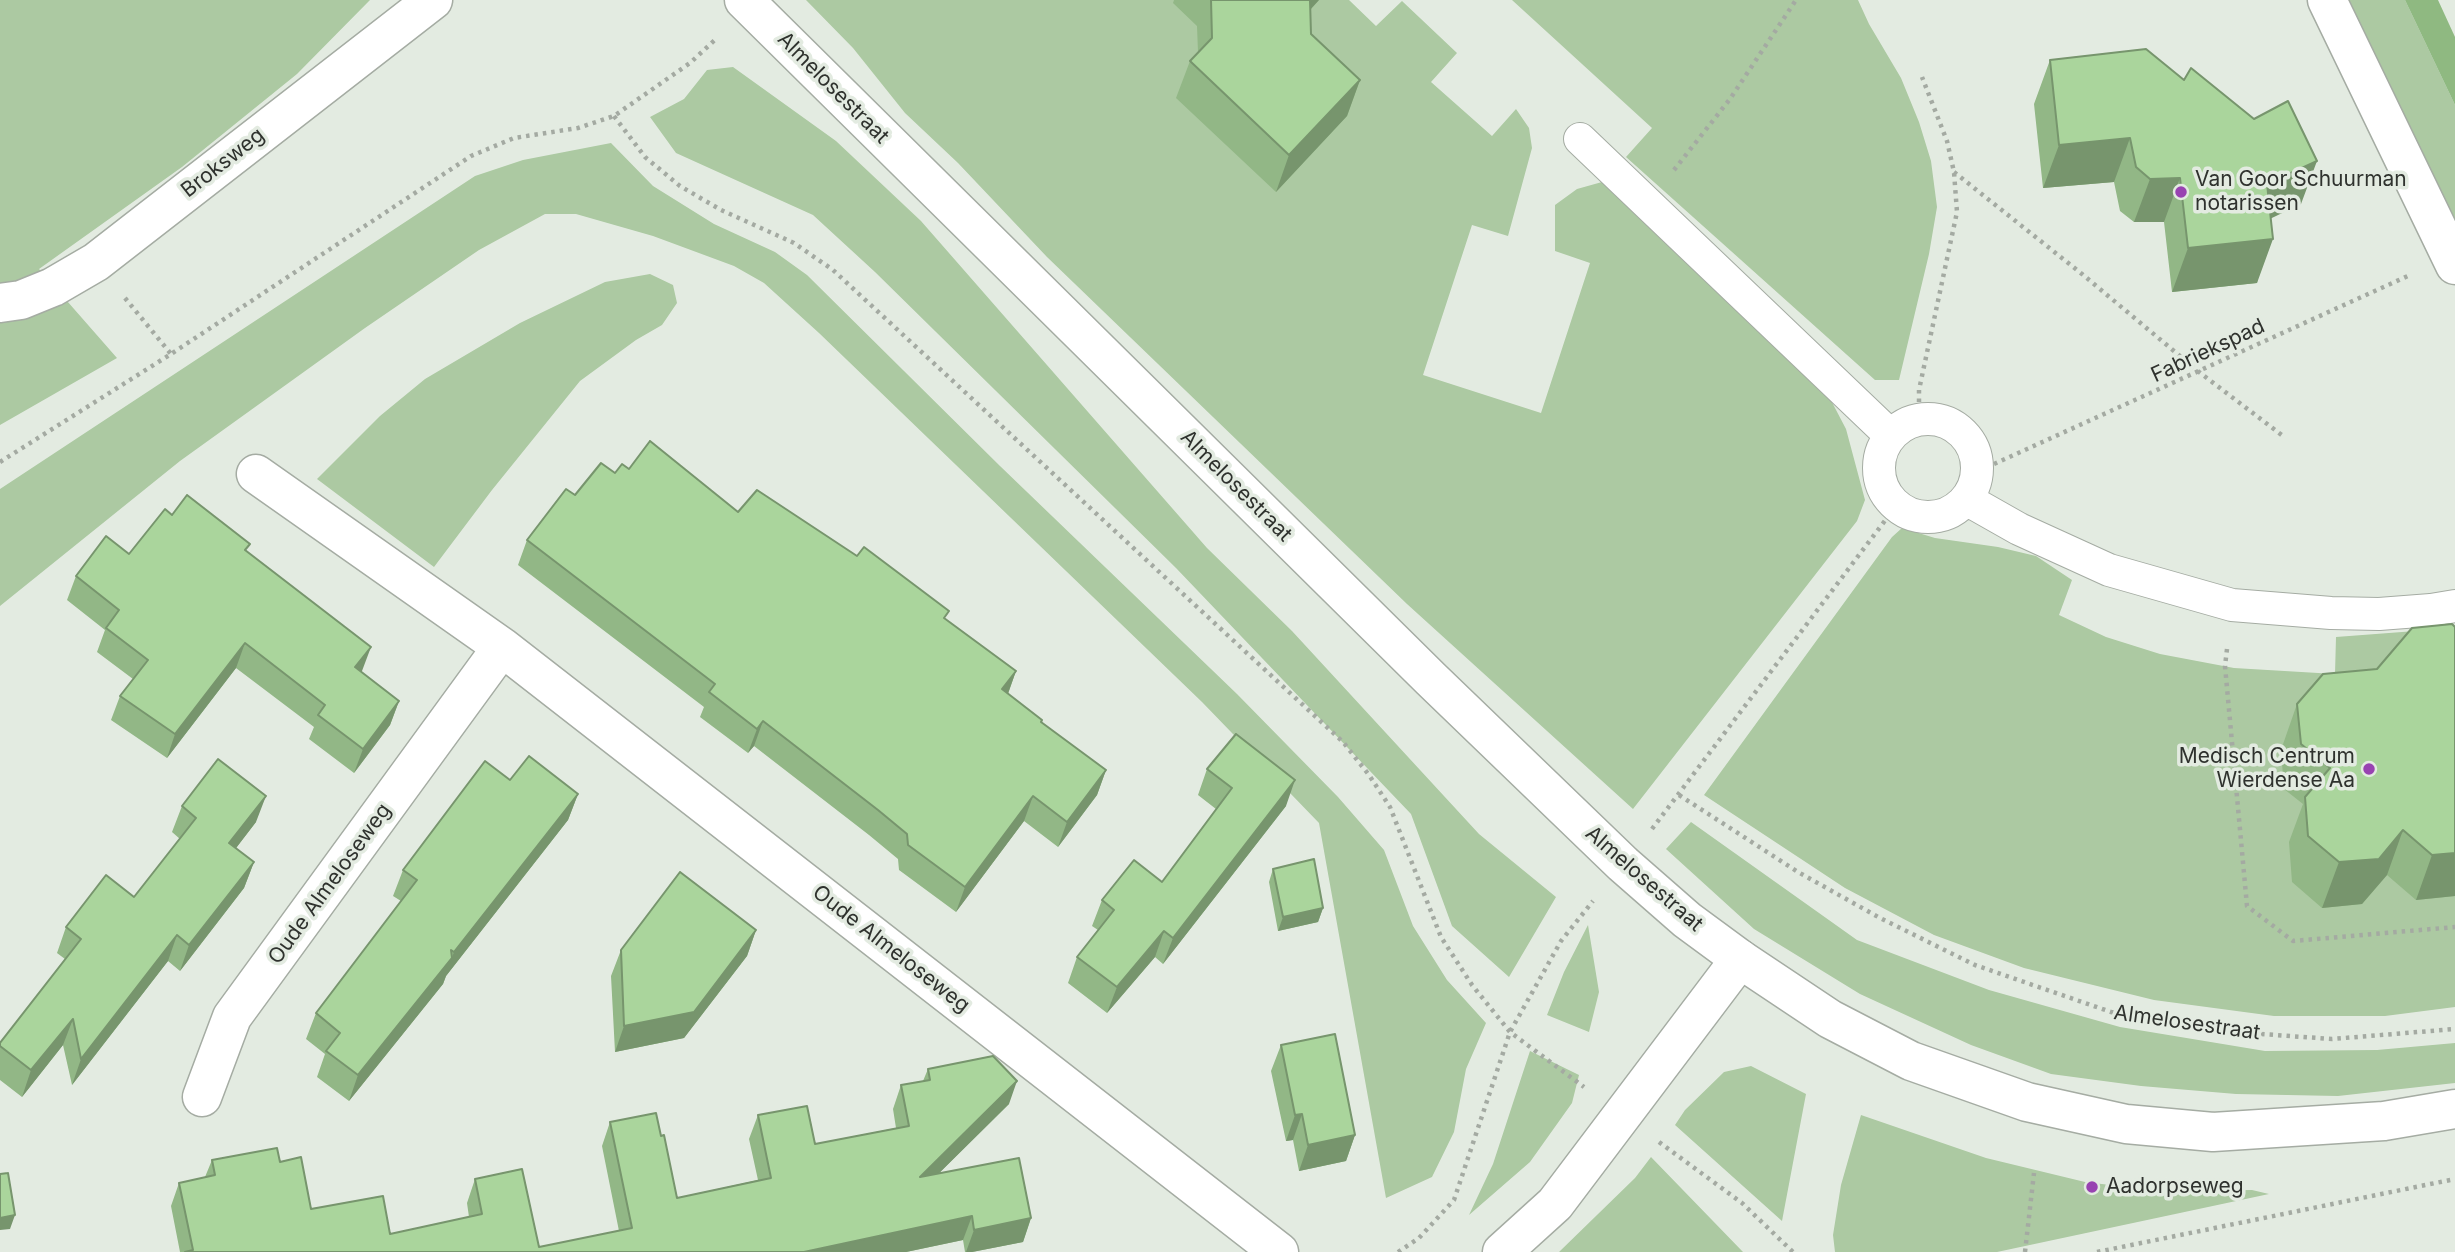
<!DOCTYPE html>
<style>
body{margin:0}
canvas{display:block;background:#e3ebe1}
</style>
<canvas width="2455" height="1252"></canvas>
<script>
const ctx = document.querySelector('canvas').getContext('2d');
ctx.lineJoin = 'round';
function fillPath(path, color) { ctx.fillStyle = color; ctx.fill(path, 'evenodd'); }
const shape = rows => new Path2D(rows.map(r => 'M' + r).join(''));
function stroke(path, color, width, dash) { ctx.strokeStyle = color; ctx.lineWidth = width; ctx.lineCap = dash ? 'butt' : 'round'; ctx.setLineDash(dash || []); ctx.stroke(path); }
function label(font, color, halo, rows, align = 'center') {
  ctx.font = font + ' Inter,sans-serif'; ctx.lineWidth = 7; ctx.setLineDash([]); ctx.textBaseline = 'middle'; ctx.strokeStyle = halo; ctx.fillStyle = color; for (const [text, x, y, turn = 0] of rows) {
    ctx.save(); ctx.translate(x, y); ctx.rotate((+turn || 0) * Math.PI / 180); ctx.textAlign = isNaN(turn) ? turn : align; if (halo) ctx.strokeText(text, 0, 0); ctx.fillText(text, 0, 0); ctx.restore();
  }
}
fillPath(shape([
 [0,0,370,0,297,74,182,167,39,269,117,358,0,425],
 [806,0,1349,0,1376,26,1402,1,1457,53,1431,82,1492,136,1516,109,1529,128,1532,148,1508,236,1472,225,1423,375,1541,413,1590,263,1555,251,1555,205,1577,189,1602,182,1824,387,1846,429,1865,500,1857,521,1633,809,1407,604,1047,257,958,163,905,113,853,48],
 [1512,0,1858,0,1869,24,1901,78,1919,122,1931,161,1937,207,1929,254,1899,380,1875,380,1626,157,1652,128],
 [2343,0,2405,0,2455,105,2455,236],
 [733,67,836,141,921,221,1207,548,1292,631,1479,834,1556,897,1509,977,1452,926,1411,814,1176,568,875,272,813,215,676,153,650,117,684,99,707,70],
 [611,143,653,186,714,224,775,252,807,275,1000,466,1237,694,1338,797,1384,850,1413,926,1447,980,1486,1023,1466,1069,1454,1132,1432,1177,1386,1198,1319,823,1202,702,819,333,764,283,734,266,653,236,576,214,545,214,479,250,365,328,180,461,0,606,0,489,475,176,523,160],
 [650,274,673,285,677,303,662,325,636,340,580,381,492,490,434,567,317,479,380,416,425,379,520,323,605,282],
 [1902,528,1935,538,1998,547,2036,556,2072,580,2059,615,2106,637,2160,654,2234,668,2335,674,2336,637,2455,628,2455,1007,2385,1016,2274,1016,2154,1000,2024,968,1934,935,1845,888,1704,795,1892,537],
 [1691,822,1857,940,1989,990,2120,1027,2265,1051,2377,1050,2455,1043,2455,1083,2338,1096,2236,1094,2141,1086,2051,1074,1971,1045,1860,994,1754,929,1666,849],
 [1588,925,1599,992,1589,1032,1547,1015,1564,972],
 [1530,1051,1579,1075,1572,1103,1530,1162,1469,1215,1493,1164],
 [1751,1066,1806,1094,1782,1221,1675,1125,1685,1110,1724,1072],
 [1861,1115,1986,1158,2085,1182,2161,1191,2252,1190,2269,1194,1997,1252,1835,1252,1833,1235,1841,1185],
 [1651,1157,1743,1252,1559,1252,1635,1178]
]), '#acc9a2');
fillPath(shape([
 [2405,0,2438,0,2455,37,2455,105]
]), '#8fb981');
const lane = shape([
 [1580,139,1891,436],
 '1879 468a49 49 0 1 1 98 0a49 49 0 1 1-98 0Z',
 [1966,499,2019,529,2109,570,2232,605,2331,613,2379,614,2431,610,2455,606]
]);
const street = shape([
 [2327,0,2455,265],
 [0,303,21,300,53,287,96,262,433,0],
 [256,474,502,647,1279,1252],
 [202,1097,232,1017,502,647],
 [1502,1252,1555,1204,1740,959]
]);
const secondary = shape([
 [744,0,1431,679,1623,864,1687,920,1740,959,1830,1019,1911,1061,2027,1102,2126,1124,2213,1132,2384,1121,2455,1109]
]);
stroke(lane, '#a5aca3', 34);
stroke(street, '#a5aca3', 41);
stroke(secondary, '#a5aca3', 41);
stroke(shape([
 [614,116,645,157,680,186,721,210,794,243,833,270,1343,742,1369,775,1390,807,1441,937,1472,985,1510,1032,1584,1087],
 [1674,170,1730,99,1796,0],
 [1954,172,2082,274,2199,372,2283,436],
 [125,298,171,354],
 [1919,402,1919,390,1957,212,1954,172,1947,141,1922,77],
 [0,462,171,354,471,156,514,138,578,128,614,116,690,63,717,38],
 [1994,464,2410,275],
 [2227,649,2225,666,2247,906,2293,941,2455,927],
 [1679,795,1798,872,1880,918,1975,965,2111,1012,2218,1031,2332,1039,2455,1029],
 [1652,829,1896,506],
 [1659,1142,1742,1203,1793,1252],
 [1398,1252,1419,1238,1454,1200,1510,1032,1561,941,1593,901],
 [2025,1252,2034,1173],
 [2097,1252,2455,1179]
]), '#a4aaa2', 4.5, [3.5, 5]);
stroke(lane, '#fff', 32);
stroke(street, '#fff', 38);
stroke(secondary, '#fff', 38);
fillPath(shape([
 [1174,0,1319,0,1311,9,1311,34,1360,80,1347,116,1276,192,1176,98,1190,61,1198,52,1197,26,1173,3],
 [2050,60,2301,204,2270,218,2257,283,2172,292,2164,222,2134,222,2120,211,2114,182,2043,188,2034,104],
 [629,469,738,512,946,620,1016,671,1008,694,1042,720,1041,723,1106,770,1097,795,1058,847,1024,821,956,912,899,870,898,859,869,835,754,746,748,753,700,717,704,707,518,565,527,540,575,495,615,473],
 [172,515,247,552,361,672,399,701,390,725,354,773,309,739,314,727,236,668,167,758,111,720,120,696,133,679,97,652,105,630,67,600,76,576,129,554],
 [2455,627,2455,896,2416,900,2387,875,2362,904,2322,908,2292,882,2289,842,2303,804,2284,789,2281,750,2297,704,2377,669],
 [1207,769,1286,806,1163,964,1155,957,1107,1013,1068,983,1077,957,1098,930,1092,926,1102,900,1162,882,1216,809,1198,795],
 [510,780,578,794,568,820,446,976,443,984,349,1101,317,1077,325,1054,306,1039,316,1013,401,901,393,896,403,870],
 [182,806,256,822,236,848,254,862,244,888,180,971,168,961,72,1085,63,1045,22,1097,0,1080,0,1046,65,959,57,953,66,927,134,897,180,839,172,832],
 [1273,869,1323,908,1318,922,1278,931,1269,882],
 [756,930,747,956,684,1038,615,1052,611,976,621,950],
 [1281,1045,1355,1135,1346,1161,1299,1171,1293,1140,1286,1141,1271,1071],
 [928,1069,1009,1104,939,1173,1031,1218,1023,1242,972,1252,965,1252,963,1240,906,1252,180,1252,171,1206,179,1183,205,1177,212,1160,280,1162,311,1209,390,1234,469,1217,467,1203,475,1179,539,1247,619,1231,602,1146,610,1122,661,1136,677,1198,758,1180,749,1139,758,1115,815,1144,896,1128,893,1109,901,1085,923,1081]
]), '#92b786');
fillPath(shape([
 [1305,0,1319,0,1297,24],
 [1360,80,1347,116,1276,192,1289,155],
 [2130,138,2114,182,2043,188,2059,145],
 [2317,161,2301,204,2251,228,2267,184],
 [2180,178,2164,222,2134,222,2150,179],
 [2273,239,2257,283,2172,292,2188,248],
 [245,643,236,668,167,758,175,734],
 [371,647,362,671,346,692,355,667],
 [1016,671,1007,696,1002,689],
 [399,701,390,725,354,773,363,749],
 [763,721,754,746,748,753,757,729],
 [1106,770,1097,795,1058,847,1067,822],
 [1295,780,1286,806,1163,964,1173,938],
 [578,794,568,820,446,976,443,984,349,1101,358,1075,451,960,454,952],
 [266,796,256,822,220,869,229,843],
 [1033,796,1024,821,956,912,965,887],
 [2403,830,2387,875,2362,904,2322,908,2339,862],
 [2455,853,2455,896,2416,900,2432,855],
 [254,862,244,888,180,971,189,945],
 [1323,908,1318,922,1278,931,1283,917],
 [756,930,747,956,684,1038,615,1052,624,1026],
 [1164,931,1155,957,1107,1013,1117,987],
 [177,935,168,961,72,1085,81,1059],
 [73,1019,63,1045,22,1097,31,1070],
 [1017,1081,1009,1104,911,1201,920,1177],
 [1302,1114,1293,1140,1286,1141,1295,1115],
 [1355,1135,1346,1161,1299,1171,1308,1145],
 [15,1215,10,1229,0,1230,0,1218],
 [972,1216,963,1240,906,1252,804,1252],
 [1031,1218,1023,1242,972,1252,966,1252,974,1230]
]), '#77956d');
const building = shape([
 [1211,0,1310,0,1311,34,1360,80,1289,155,1190,61,1212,38,1211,0],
 [2146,49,2184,80,2191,68,2254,119,2288,101,2317,161,2267,184,2273,239,2188,248,2180,178,2150,179,2136,167,2130,138,2059,145,2050,60,2146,49],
 [650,441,738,512,757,490,857,556,864,547,949,611,944,618,1016,671,1002,689,1042,720,1041,722,1106,770,1067,822,1033,796,965,887,908,845,907,834,878,810,763,721,757,729,709,692,715,684,527,540,566,489,575,495,601,463,615,473,622,464,629,469,650,441],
 [187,495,250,544,245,550,371,647,355,667,399,701,363,749,318,715,325,705,245,643,175,734,120,696,148,660,106,628,119,610,76,576,106,536,129,554,165,509,172,515,187,495],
 [2452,624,2455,627,2455,853,2432,855,2403,830,2379,859,2339,862,2308,836,2305,797,2330,768,2301,744,2297,704,2323,674,2377,669,2412,628,2452,624],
 [1236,734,1295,780,1173,938,1164,931,1117,987,1077,957,1114,910,1102,900,1134,860,1162,882,1232,788,1207,769,1236,734],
 [529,756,578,794,454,952,451,950,452,958,358,1075,326,1051,340,1033,316,1013,417,880,403,870,485,761,510,780,529,756],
 [218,759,266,796,229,843,254,862,189,945,177,935,81,1059,73,1019,31,1070,0,1046,0,1043,81,939,66,927,106,875,134,897,196,818,182,806,218,759],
 [1314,859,1323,908,1283,917,1273,869,1314,859],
 [680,872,756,930,694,1012,624,1026,621,950,680,872],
 [1335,1034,1355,1135,1308,1145,1302,1114,1295,1115,1281,1045,1335,1034],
 [993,1056,1017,1081,920,1177,1019,1158,1031,1218,974,1230,972,1216,804,1252,185,1252,193,1250,179,1183,215,1175,212,1160,277,1148,280,1162,301,1157,311,1209,383,1196,390,1234,482,1214,475,1179,522,1169,539,1247,632,1228,610,1122,656,1113,661,1136,664,1135,677,1198,771,1178,758,1115,807,1106,815,1144,909,1126,901,1085,930,1080,928,1069,993,1056],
 [8,1173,15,1215,0,1218,0,1174,8,1173]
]);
fillPath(building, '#aad59c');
stroke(building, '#77956d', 2);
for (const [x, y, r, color] of [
 [2181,192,7,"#9843b1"],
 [2369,769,7,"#9843b1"],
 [2092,1187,7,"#9843b1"]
]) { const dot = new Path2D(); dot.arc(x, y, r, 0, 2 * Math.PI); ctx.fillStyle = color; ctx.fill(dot); stroke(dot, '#e3ebe1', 2.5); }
label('21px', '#2f322e', '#e3ebe1', [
 ["Almelosestraat",833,88,45],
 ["Broksweg",223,163,-38],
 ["Fabriekspad",2208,351,-25],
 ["Almelosestraat",1236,486,45],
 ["Almelosestraat",1644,879,41],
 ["Oude Almeloseweg",330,884,-54],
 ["Oude Almeloseweg",891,949,38],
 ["Almelosestraat",2187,1023,8]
]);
label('21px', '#2f322e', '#e3ebe1', [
 ["Van Goor Schuurman",2195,180],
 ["notarissen",2195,204],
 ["Medisch Centrum",2355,757,"right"],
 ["Wierdense Aa",2355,781,"right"],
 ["Aadorpseweg",2106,1187]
], 'left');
</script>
